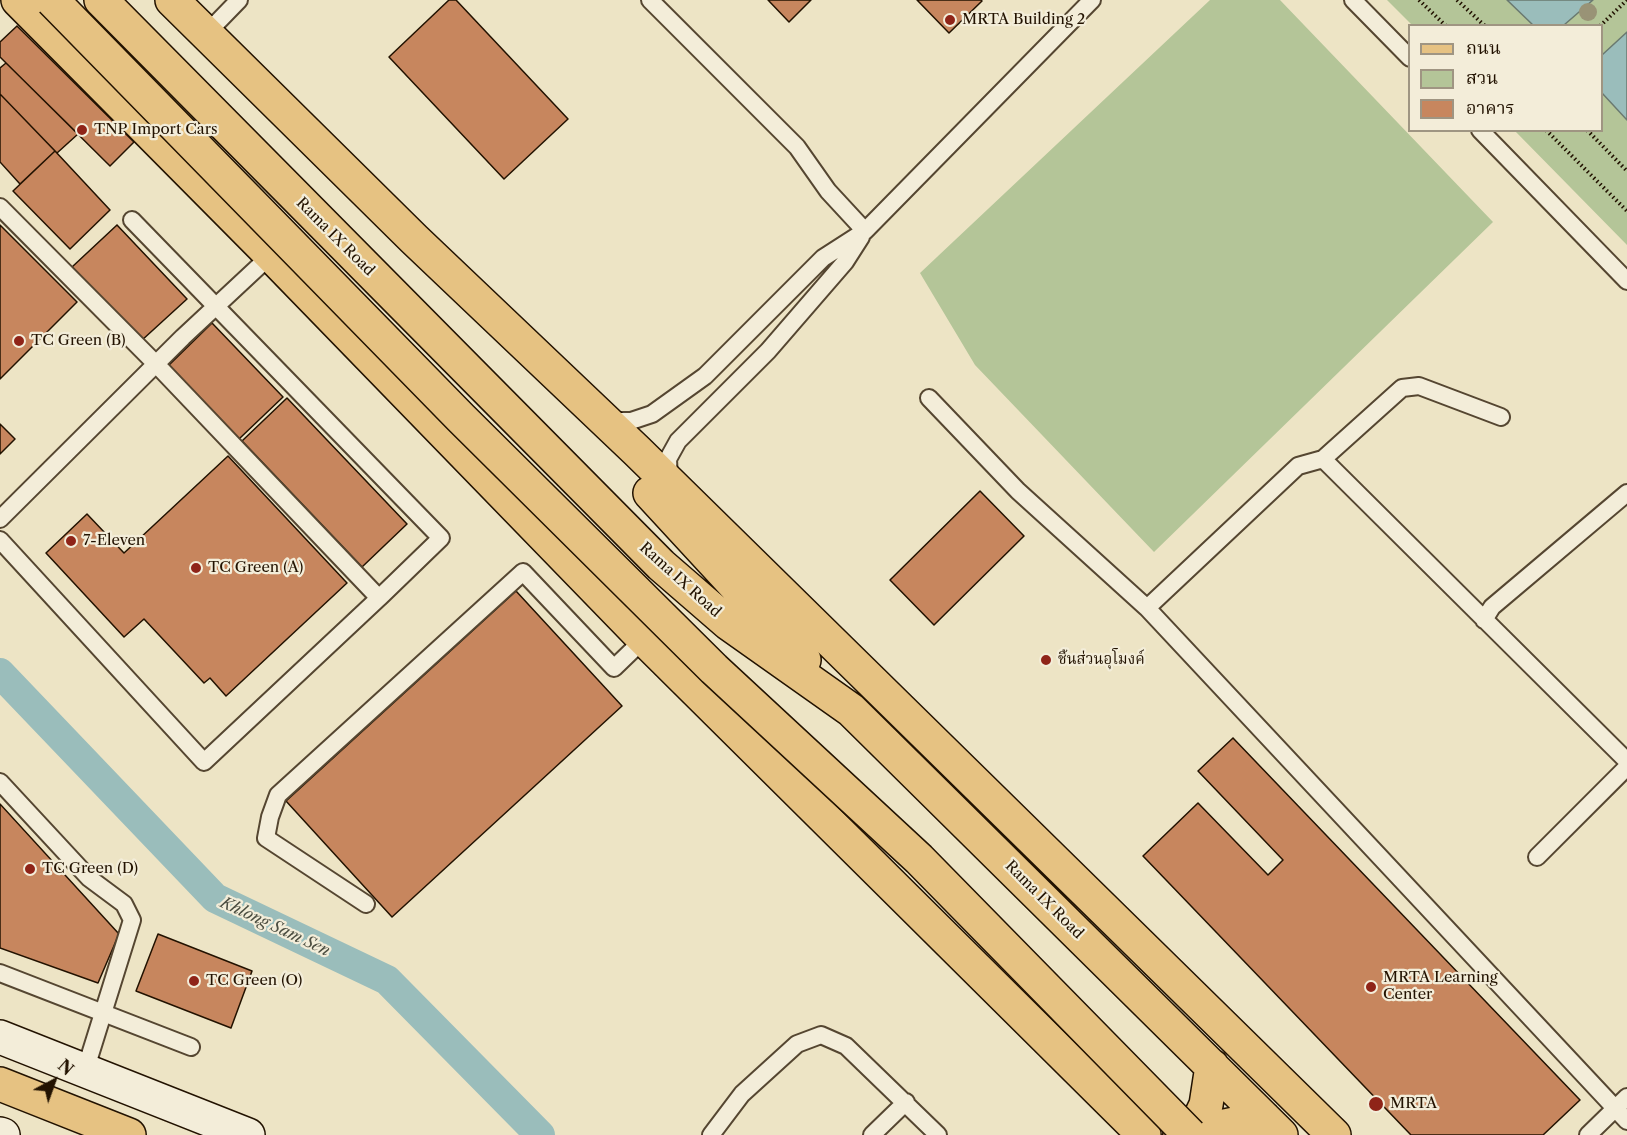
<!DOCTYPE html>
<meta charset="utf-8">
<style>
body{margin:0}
#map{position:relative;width:1627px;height:1135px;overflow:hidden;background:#ede4c5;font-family:"Libre Caslon Text","Noto Serif Thai",serif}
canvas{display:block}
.legend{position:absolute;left:1408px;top:24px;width:195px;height:108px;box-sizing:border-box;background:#f3edd9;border:2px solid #9f9582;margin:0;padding:8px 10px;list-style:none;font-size:18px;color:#221200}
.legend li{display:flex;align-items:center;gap:12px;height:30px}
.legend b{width:30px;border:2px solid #9f9582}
.north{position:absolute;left:24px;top:1051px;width:60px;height:60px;-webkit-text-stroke:4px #f3edd9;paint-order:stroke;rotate:41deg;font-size:16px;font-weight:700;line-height:24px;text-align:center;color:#221200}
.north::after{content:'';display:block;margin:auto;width:21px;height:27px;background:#221200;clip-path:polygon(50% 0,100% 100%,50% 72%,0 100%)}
</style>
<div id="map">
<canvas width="1627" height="1135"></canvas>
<ul class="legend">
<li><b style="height:8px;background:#e6c282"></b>ถนน</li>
<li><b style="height:16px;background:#b4c598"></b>สวน</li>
<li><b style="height:16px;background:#c7865e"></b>อาคาร</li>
</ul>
<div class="north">N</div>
</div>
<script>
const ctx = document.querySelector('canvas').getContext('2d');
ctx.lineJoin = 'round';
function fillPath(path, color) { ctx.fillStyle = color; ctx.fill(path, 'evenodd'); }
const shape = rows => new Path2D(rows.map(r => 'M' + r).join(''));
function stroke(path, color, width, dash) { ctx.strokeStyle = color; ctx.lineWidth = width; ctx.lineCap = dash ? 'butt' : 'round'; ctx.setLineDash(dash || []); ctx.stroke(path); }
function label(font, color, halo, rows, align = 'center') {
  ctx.font = font + ' "Libre Caslon Text","Noto Serif Thai",serif'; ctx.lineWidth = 4.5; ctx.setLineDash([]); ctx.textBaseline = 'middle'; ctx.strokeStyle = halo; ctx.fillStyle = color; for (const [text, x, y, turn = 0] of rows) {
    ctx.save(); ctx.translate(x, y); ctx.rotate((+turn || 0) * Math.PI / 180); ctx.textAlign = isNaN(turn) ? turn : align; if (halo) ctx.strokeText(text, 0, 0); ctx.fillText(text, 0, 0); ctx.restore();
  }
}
fillPath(shape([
 [1210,0,1280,0,1493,222,1154,552,975,365,920,273],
 [1387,0,1627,0,1627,245,1515,131,1602,130,1602,26,1412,25]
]), '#b4c598');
const water = shape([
 [1507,0,1593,0,1564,25,1534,26,1507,0],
 [1627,32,1627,120,1602,93,1602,55,1627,32]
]);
fillPath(water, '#9abdbb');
stroke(water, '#6a7970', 1.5);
stroke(shape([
 [0,673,215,898,387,980,540,1135]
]), '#9abdbb', 30);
const building = shape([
 [449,0,456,0,568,119,504,179,389,57,449,0],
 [768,0,811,0,789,22,768,0],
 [917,0,981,0,982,1,949,33,917,0],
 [17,26,134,142,110,166,0,57,0,42,17,26],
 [6,63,78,134,57,153,0,94,0,68,6,63],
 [0,94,55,151,20,184,0,162,0,94],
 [55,151,110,210,70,249,13,191,55,151],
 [0,225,77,302,0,379,0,225],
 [117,225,187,299,141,341,72,267,117,225],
 [212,323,283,397,239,439,168,366,212,323],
 [287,398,407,524,362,567,242,441,287,398],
 [0,424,15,439,0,454,0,424],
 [228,456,347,583,226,696,210,678,204,683,144,619,124,637,46,553,87,514,124,553,228,456],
 [980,491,1024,536,934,625,890,580,980,491],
 [516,591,622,706,392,917,286,801,516,591],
 [1233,738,1580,1100,1543,1135,1411,1135,1143,856,1198,803,1268,875,1283,860,1198,771,1233,738],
 [0,804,119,934,98,983,0,948,0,804],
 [158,934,252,971,231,1028,136,991,158,934]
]);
fillPath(building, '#c7865e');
stroke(building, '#221200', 1.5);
const service = shape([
 [650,0,797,147,828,191,865,231],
 [1353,0,1410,58],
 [206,34,239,0],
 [1480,130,1627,281],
 [0,207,156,364,379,598,204,762,0,540],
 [132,220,441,538,379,598],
 [929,398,1018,491,1147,608,1627,1121],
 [609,421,631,421,652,414,705,376,823,258,865,231,1092,0],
 [1323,459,1402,388,1419,386,1501,417],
 [669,480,668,459,678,441,768,351,845,262,861,237],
 [0,519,183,337,271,255],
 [1147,608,1298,466,1323,459,1627,761],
 [1484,620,1492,607,1627,493],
 [0,782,89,878,124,904,132,920,85,1071],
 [1537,857,1627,767],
 [366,904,266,838,270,817,278,795,523,572,614,668,644,639],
 [0,973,191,1047],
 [711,1135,742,1094,797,1044,821,1035,846,1046,938,1135],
 [872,1135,906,1102],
 [1588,1135,1627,1097]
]);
const secondary = shape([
 [0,1037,248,1135],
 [0,1134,3,1135]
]);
const primary = shape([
 [18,0,271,255,644,639,1144,1135],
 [101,0,661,565,728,623,851,710,1281,1135],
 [172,0,414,239,637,451,1334,1135],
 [650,493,804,660],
 [1180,1135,1196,1126,1206,1105,1212,1066],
 [1207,1135,1220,1127,1264,1118]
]);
const motorway = shape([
 [0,1084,129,1135]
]);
stroke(service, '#554631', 20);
stroke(secondary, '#221200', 36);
stroke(primary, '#221200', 36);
stroke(motorway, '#221200', 36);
stroke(shape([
 [1419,0,1446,26],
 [1457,0,1485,26],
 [1600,26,1627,0],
 [1546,130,1627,211],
 [1587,130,1627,171]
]), '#221200', 4, [1.5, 3]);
stroke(service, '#f3edd9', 16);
stroke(secondary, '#f3edd9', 33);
stroke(primary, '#e6c282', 33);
stroke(motorway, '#e6c282', 33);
const primaryBridge = shape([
 [52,0,461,418,714,669,919,859,1190,1135]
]);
stroke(primaryBridge, '#221200', 36, []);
stroke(primaryBridge, '#e6c282', 33);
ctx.fillStyle = '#999376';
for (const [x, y] of [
 [1588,12]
]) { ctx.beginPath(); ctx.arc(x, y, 9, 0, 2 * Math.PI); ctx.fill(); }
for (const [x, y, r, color] of [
 [950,20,6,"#8f2418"],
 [82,130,6,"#8f2418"],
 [19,341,6,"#8f2418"],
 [71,541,6,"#8f2418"],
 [196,568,6,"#8f2418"],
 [1046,660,6,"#8f2418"],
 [30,869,6,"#8f2418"],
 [194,981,6,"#8f2418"],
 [1371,987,6,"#8f2418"],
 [1376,1104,8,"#8f2418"]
]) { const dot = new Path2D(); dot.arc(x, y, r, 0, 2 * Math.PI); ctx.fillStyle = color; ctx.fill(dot); stroke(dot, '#f3edd9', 2); }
label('15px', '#221200', '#f3edd9', [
 ["MRTA Building 2",962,20],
 ["TNP Import Cars",94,130],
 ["TC Green (B)",31,341],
 ["7-Eleven",83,541],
 ["TC Green (A)",208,568],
 ["ชิ้นส่วนอุโมงค์",1058,660],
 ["TC Green (D)",42,869],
 ["MRTA Learning",1383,978],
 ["Center",1383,995],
 ["TC Green (O)",206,981],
 ["MRTA",1390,1104]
], 'left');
label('15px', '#221200', '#f3edd9', [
 ["Rama IX Road",335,237,45],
 ["Rama IX Road",680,580,42],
 ["Rama IX Road",1044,900,45]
]);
label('italic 16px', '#4c4e41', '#f3edd9', [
 ["Khlong Sam Sen",275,927,25]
]);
</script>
